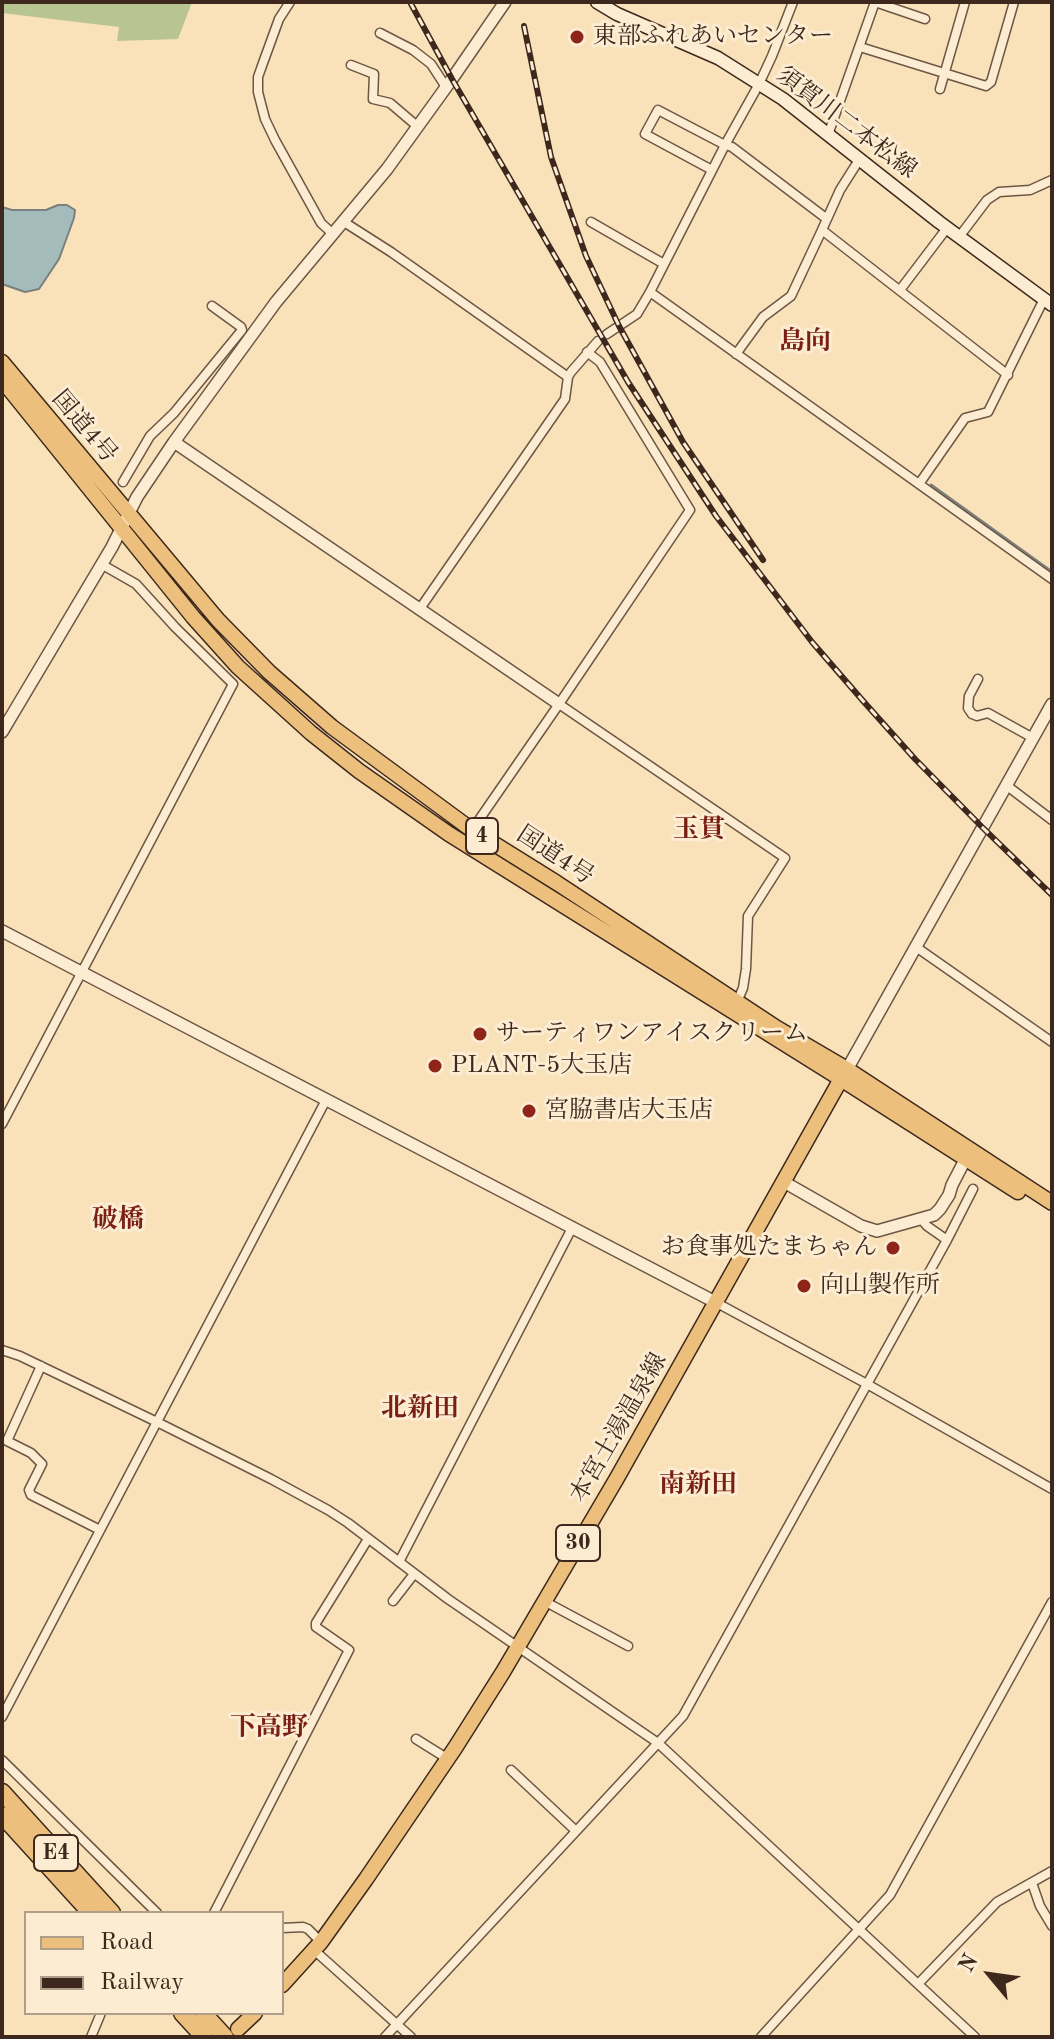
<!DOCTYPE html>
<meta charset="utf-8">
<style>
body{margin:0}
#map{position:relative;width:1054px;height:2039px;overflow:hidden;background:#f9e1b9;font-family:"Old Standard TT",serif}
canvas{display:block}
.frame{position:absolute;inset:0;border:4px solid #3e281d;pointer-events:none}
.legend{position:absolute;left:24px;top:1911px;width:260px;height:104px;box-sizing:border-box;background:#fbecd2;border:2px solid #af9e8a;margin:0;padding:10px 14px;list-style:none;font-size:24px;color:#3e281d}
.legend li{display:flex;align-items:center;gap:16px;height:40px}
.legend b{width:40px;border:2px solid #af9e8a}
.north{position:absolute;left:950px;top:1935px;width:80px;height:80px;-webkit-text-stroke:6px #fbecd2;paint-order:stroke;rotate:299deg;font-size:22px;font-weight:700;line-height:32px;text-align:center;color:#3e281d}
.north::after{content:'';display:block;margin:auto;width:28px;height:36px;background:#3e281d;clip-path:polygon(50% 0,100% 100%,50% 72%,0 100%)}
</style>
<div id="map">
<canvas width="1054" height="2039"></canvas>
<div class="frame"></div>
<ul class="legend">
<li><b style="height:10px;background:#ecc07c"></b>Road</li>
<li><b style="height:10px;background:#3e281d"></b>Railway</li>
</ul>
<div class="north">N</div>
</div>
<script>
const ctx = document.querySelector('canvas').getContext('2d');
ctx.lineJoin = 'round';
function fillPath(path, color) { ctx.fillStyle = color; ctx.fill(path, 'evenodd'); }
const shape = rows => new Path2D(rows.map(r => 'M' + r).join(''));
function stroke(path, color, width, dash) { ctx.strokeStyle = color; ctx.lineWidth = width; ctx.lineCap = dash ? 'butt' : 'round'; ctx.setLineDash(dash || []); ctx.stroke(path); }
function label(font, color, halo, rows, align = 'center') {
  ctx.font = font + ' "Old Standard TT","Noto Serif JP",serif'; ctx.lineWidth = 6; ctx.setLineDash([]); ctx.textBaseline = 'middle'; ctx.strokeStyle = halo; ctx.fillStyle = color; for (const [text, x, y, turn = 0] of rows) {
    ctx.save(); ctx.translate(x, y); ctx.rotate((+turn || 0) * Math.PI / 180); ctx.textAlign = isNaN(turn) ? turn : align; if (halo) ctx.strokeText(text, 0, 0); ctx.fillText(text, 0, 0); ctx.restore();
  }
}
fillPath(shape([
 [4,2,192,2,178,39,117,41,119,27,2,13]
]), '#b9c493');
const water = shape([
 [58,205,67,205,75,210,74,218,59,259,39,289,25,292,2,284,2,207,12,210,46,210,58,205]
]);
fillPath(water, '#a3bbbb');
stroke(water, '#7b807c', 2);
stroke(shape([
 [931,485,1052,572]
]), '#7b807c', 3);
const minor = shape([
 [290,2,279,19,263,63,258,77,258,92,265,119,275,140,321,223,333,234],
 [875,2,925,19],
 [380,33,413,50,431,64,446,87],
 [860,47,986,86,991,82,1014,2],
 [351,65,374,74,373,99,390,103,417,126],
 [940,89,965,2],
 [828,135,875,2],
 [859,160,840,190,822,230,1008,375],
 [712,170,645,134,658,110,725,145,732,147,827,219],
 [344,222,391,252,568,377],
 [591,222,664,264],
 [959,237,987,200,999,192,1030,190,1052,180],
 [900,290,947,228],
 [650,292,1052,579],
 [607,334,637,314,650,292,725,145,759,84,772,56,793,2],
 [736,354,763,317,791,296,822,230],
 [123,482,150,436,174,413,242,330,241,327,212,306],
 [919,484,965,418,988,412,1044,299],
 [419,610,565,399,568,377,571,372,598,341],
 [978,679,969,696,968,708,972,714,977,716,988,713,1033,738],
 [559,704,785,858,748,916,746,969,743,988,737,1002],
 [1006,785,1052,820],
 [472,830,559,704,690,510,600,362,587,352],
 [916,947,1052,1042],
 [2,1124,233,684,175,627,136,584,101,564],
 [921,1219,927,1226,947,1240],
 [717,1303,867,1384,1052,1489],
 [2,1350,20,1356,157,1422,271,1479,328,1510,348,1523,448,1599,658,1743,975,2037],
 [41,1366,7,1441,31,1453,42,1464,29,1490,31,1495,100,1530],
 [399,1562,572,1228],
 [393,1601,414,1574],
 [544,1601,628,1646],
 [2,1717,326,1100],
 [416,1739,448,1759],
 [2,1760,157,1913],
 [511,1770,576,1831],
 [1032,1883,1040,1906,1052,1926],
 [214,1913,349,1650,316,1627,316,1623,368,1539],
 [282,1928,303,1927,308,1929,321,1942],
 [314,1950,411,2037],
 [918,1984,997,1902,1052,1871],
 [91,2037,101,2013],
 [385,2037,683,1716,947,1240,973,1189],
 [761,2037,890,1895,1052,1602]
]);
const tertiary = shape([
 [174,442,559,704],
 [2,732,112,547,137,497,174,442,276,302,387,169,452,79,505,2],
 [2,931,717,1303],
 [845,1073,1052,704],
 [784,1182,861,1226,877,1231,934,1215,940,1209,949,1195,952,1185,965,1160]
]);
const secondary = shape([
 [597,2,617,14,718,58,783,99,939,222,1052,305]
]);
const primary = shape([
 [282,1985,321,1942,366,1879,455,1748,503,1672,617,1478,841,1079],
 [238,2029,255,2013]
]);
const trunk = shape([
 [2,362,218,620,269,672,332,727,472,830,557,883,777,1028,847,1069,1052,1203],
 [2,380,193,617,238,667,311,733,359,771,449,834,841,1079,1018,1192]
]);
const motorway = shape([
 [2,1792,112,1913],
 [2,1815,91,1913],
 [182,2013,204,2037],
 [203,2013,225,2037]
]);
stroke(minor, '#6d5644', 11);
stroke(tertiary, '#6d5644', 14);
stroke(secondary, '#3e281d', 15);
stroke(primary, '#3e281d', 17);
stroke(trunk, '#3e281d', 17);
stroke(motorway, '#3e281d', 19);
stroke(minor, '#fbecd2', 8);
stroke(tertiary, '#fbecd2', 11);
stroke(secondary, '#fbecd2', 12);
stroke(primary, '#ecc07c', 14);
stroke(trunk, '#ecc07c', 14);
stroke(motorway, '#ecc07c', 16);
const rail = shape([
 [410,2,452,79,628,382,716,516,812,642,864,702,915,759,982,827,1052,895],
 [524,26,551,157,586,256,619,326,683,442,763,560]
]);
stroke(rail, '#3e281d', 6);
stroke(rail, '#fbecd2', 3, [9]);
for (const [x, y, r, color] of [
 [577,37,8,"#8f2418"],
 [480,1034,8,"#8f2418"],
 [435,1066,8,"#8f2418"],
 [529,1111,8,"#8f2418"],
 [893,1248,8,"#8f2418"],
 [804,1286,8,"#8f2418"]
]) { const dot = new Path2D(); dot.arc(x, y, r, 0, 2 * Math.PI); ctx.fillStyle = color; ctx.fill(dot); stroke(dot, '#fbecd2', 3); }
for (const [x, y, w] of [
 [482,836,32],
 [578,1543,44],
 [56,1853,44]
]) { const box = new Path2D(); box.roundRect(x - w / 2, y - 18, w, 36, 6); ctx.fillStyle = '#fbecd2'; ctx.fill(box); stroke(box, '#3e281d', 2); }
label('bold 22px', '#3e281d', null, [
 ["4",482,836],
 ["30",578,1543],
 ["E4",56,1853]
]);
label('24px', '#3e281d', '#fbecd2', [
 ["東部ふれあいセンター",593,37],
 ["サーティワンアイスクリーム",496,1034],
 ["PLANT-5大玉店",451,1066],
 ["宮脇書店大玉店",545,1111],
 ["お食事処たまちゃん",877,1248,"right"],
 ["向山製作所",820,1286]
], 'left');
label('24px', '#3e281d', '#fbecd2', [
 ["須賀川二本松線",846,123,37],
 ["国道4号",84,427,50],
 ["国道4号",555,856,33],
 ["本宮土湯温泉線",619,1428,-60]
]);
label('bold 26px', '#7a1f14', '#fbecd2', [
 ["島向",805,342],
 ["玉貫",699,830],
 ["破橋",118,1220],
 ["北新田",420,1409],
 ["南新田",698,1485],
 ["下高野",269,1728]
]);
</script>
